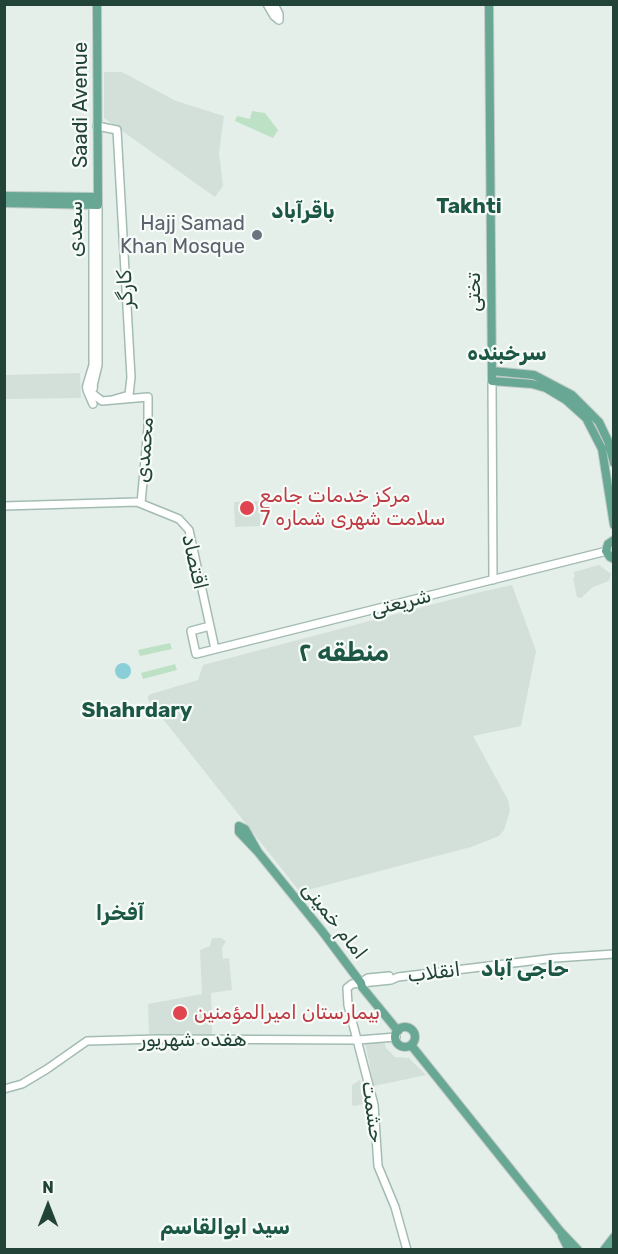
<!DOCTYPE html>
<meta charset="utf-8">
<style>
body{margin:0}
#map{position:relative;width:618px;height:1254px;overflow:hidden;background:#e5efea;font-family:Rubik,sans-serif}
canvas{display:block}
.frame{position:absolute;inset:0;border:6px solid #224338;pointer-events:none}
.north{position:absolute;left:18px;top:1176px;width:60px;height:60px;-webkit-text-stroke:4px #f6fbf8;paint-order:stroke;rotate:0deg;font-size:16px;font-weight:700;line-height:24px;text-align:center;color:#224338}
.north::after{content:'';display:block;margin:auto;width:21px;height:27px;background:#224338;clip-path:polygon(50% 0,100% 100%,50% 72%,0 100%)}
</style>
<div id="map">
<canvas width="618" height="1254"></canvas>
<div class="frame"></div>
<div class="north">N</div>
</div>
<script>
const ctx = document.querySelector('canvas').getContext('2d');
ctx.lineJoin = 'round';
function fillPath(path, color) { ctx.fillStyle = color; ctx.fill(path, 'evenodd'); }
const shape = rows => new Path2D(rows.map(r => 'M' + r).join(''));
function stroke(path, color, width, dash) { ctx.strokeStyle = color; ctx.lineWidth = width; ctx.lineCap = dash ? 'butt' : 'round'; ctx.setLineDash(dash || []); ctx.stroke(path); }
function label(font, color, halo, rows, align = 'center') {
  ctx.font = font + ' Rubik,Cairo,sans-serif'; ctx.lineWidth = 4.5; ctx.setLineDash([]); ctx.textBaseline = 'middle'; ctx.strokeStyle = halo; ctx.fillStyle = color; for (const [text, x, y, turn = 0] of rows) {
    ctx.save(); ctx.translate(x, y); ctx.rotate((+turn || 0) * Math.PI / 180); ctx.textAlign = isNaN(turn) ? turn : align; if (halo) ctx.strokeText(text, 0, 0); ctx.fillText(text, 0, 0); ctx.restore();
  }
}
fillPath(shape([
 [104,72,122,72,176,101,224,116,219,153,223,186,215,197,104,118],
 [80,373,81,398,5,399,6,375],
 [260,501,260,526,235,527,234,502],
 [599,565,611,574,609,581,593,587,581,598,577,597,573,578,575,577,574,572],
 [512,585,536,651,521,726,473,736,508,800,510,811,504,830,499,836,471,847,300,892,148,700,148,696,151,694,198,680,203,665,476,593],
 [212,938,221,938,226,941,222,948,223,959,229,958,232,990,211,993,212,1035,149,1034,148,1004,202,994,200,950,210,946],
 [384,1042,386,1048,395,1057,409,1058,426,1075,374,1086,365,1043],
 [360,1080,362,1089,366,1089,368,1103,354,1106,352,1105,352,1085]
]), '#d3dfd9');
fillPath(shape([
 [252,111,265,113,278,130,273,138,235,121,237,116,250,119],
 [170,643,172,649,140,656,138,650],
 [175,664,177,670,143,679,141,673]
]), '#bde1c5');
fillPath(shape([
 '115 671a8 8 0 1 1 16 0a8 8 0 1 1-16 0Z'
]), '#8acfd7');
const secondary = shape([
 [267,4,274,16,279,20],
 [274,4,279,14,279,20],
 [97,126,117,130,131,377,129,395,112,400],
 [492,381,493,580],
 '86.5 387a3.5 3.5 0 1 1 7 0a3.5 3.5 0 1 1-7 0Z',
 [87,385,93,365,93,205],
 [93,386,98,365,98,205],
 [87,390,93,404],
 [93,394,102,401,148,397,148,428,141,503],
 [4,506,137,502,179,519,189,530,215,649],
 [210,626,191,631,196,654,607,551],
 [362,982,368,978,389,976],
 [4,1089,22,1084,47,1069,87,1041,157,1039,358,1040,396,1037],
 [407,1250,395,1207,378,1166,374,1105,348,1005,347,988,352,984,391,980,398,977,555,958,614,954]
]);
const primary = shape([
 [489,4,492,381,532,384,546,388,566,400,586,418,602,449,614,525],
 [4,196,98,197],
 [4,203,98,205,97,4],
 [492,371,534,375,572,395,599,422,608,441,614,463],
 [614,540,608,544,606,551,610,557,614,559],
 [258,852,239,832,239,826,245,829,258,852,322,931,361,983,362,987,398,1031],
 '395 1037a10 10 0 1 1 20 0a10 10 0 1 1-20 0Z',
 [411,1045,560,1231,578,1250],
 [562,1236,569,1250],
 [604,1250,614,1237],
 [613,1250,614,1249]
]);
stroke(secondary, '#a3bcb2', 10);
stroke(primary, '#c1cac7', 10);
stroke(secondary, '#fff', 7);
stroke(primary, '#67a793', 8);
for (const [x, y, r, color] of [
 [257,235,6,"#6b7280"],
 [247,508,8,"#e0444e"],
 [180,1013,8,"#e0444e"]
]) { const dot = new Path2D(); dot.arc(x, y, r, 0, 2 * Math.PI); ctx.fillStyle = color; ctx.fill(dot); stroke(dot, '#f6fbf8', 2); }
label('20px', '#224338', '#f6fbf8', [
 ["Saadi Avenue",81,105,-90],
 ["سعدی",76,229,-90],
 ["کارگر",126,289,-93],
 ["تختی",474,292,-90],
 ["محمدی",145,450,-86],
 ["اقتصاد",194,562,77],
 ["شریعتی",401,603,-14],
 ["امام خمینی",334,921,52],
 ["انقلاب",434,973,-7],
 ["هفده شهریور",193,1040],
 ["حشمت",372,1112,82]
]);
label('20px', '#5b616d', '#f6fbf8', [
 ["Hajj Samad",245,224],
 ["Khan Mosque",245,247]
], 'right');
label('20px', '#be3a42', '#f6fbf8', [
 ["مرکز خدمات جامع",260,496],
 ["سلامت شهری شماره 7",260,519],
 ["بیمارستان امیرالمؤمنین",194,1013]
], 'left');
label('bold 21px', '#1c5746', '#f6fbf8', [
 ["Takhti",469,207],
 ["باقرآباد",303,212],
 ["سرخبنده",507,354],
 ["Shahrdary",137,711],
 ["آفخرا",120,914],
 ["حاجی آباد",525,970],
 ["سید ابوالقاسم",225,1228]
]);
label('bold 26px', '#1c5746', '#f6fbf8', [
 ["منطقه ۲",344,653]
]);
</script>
